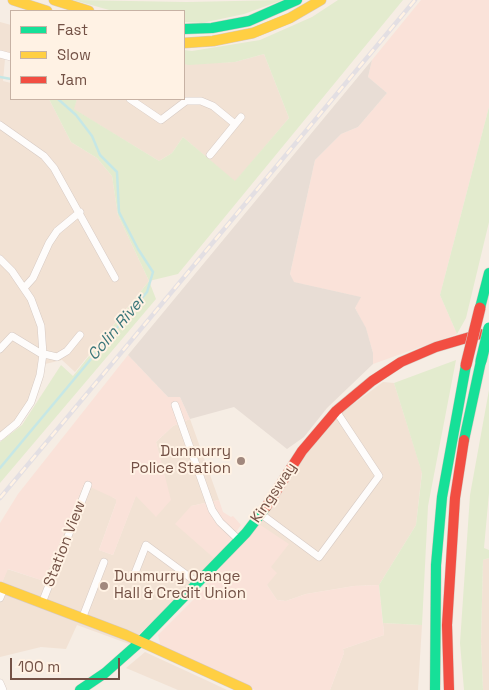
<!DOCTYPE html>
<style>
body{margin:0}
#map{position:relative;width:489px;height:690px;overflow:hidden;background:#f6ede4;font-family:"Space Grotesk",sans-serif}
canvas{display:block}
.legend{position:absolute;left:10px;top:10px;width:175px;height:90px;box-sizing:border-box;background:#fff2e4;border:1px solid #c7b2a4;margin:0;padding:6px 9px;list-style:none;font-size:15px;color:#735145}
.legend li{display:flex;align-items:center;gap:10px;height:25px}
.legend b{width:25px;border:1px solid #c7b2a4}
.scale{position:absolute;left:10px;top:658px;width:110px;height:22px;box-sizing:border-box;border:2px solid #735145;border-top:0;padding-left:6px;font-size:15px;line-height:18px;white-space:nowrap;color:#735145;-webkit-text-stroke:4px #fff2e4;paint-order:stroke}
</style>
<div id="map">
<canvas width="489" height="690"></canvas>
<ul class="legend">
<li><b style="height:6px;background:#16e098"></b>Fast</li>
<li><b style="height:6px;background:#ffcf43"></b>Slow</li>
<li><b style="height:6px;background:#f24e42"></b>Jam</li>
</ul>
<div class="scale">100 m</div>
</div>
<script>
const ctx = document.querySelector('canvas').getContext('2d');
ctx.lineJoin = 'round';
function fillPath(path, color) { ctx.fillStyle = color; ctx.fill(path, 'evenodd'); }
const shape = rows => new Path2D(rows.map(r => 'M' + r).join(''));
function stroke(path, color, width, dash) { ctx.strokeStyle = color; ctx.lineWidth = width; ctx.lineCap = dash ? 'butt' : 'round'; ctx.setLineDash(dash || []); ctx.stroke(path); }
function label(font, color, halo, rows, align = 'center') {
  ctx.font = font + ' "Space Grotesk",sans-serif'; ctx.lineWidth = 4; ctx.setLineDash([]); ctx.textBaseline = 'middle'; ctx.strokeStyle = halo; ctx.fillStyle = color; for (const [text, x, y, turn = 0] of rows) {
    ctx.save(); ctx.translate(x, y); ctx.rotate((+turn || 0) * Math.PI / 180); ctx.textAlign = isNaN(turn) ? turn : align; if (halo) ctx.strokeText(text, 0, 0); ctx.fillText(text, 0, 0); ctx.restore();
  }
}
fillPath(shape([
 [0,22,11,25,11,61,5,59,3,81,11,83,11,99,49,99,71,142,97,158,112,176,118,215,149,281,75,372,62,360,41,365,34,388,23,412,0,434],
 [264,54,289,118,235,182,183,137,172,153,159,161,73,109,77,99,184,99,184,64,235,62],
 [383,382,394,383,422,472,416,525,379,585,354,586,306,594,286,601,277,600,267,585,271,567,259,524,312,445,336,417],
 [190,419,219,500,191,506,216,560,129,644,77,625,66,649,41,647,0,657,0,582,2,583,7,569,44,581,84,484,105,492,117,500,99,550,113,555,136,495,170,500,156,442,173,426],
 [489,558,489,690,483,690,481,641,483,560],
 [383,623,422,625,418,690,330,690,344,653,343,649,384,635],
 [145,652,208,681,227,690,178,690,126,668]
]), '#f2e2d4');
fillPath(shape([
 [421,0,489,0,489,107,440,295,457,334,373,364,373,353,366,329,355,308,360,297,293,282,290,274,315,160,341,134,358,127,387,93,368,77,372,60],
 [128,355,168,397,180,397,190,419,173,426,156,442,171,500,156,517,136,496,113,555,99,550,116,503,116,499,84,484,44,581,8,569,2,583,0,582,0,523,18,494],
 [219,500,223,512,231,517,233,516,241,525,216,560,175,524,191,506],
 [259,524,289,544,271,567,277,573,267,585,277,600,286,601,306,594,354,586,379,585,384,635,343,649,344,653,330,690,255,690,161,648,158,635,206,587,205,585]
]), '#fae2d9');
fillPath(shape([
 [372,60,368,77,387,93,358,127,341,134,315,160,290,274,294,282,361,297,355,308,366,328,373,353,373,364,327,408,304,437,287,449,234,407,190,419,180,397,168,397,128,355]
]), '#e8ddd5');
fillPath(shape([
 [73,0,187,2,283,0,244,14,202,23,184,22,184,11,113,11],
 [338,0,403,0,178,274,149,281,156,299,0,483,0,442,22,425,61,365,73,376,149,281,118,215,112,176,97,158,71,142,49,99,77,99,74,109,159,161,172,153,183,137,235,181,289,118,264,54,235,62,189,65,184,64,184,50,192,51,260,40,312,17],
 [489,107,489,222,466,318,457,334,440,295],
 [456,360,428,506,422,625,383,623,379,585,416,525,422,473,394,383],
 [489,390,489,493,484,548,489,550,489,558,483,560,481,641,483,690,464,690,460,643,470,495]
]), '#e3ebce');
stroke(shape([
 [0,77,11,79],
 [0,468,147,292,153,272,138,249,119,212,117,172,100,155,92,136,76,115,58,99]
]), '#c6e7e5', 2.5);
const street = shape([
 [0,54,11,57],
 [130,99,161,120,186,101,201,101,213,106,235,124],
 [0,125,44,156,54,168,115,278],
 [210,155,241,117],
 [0,259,12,271,31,299,41,326,43,354,40,375,31,402,17,423,0,437],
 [24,288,33,278,49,243,57,231,80,212],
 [0,349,12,336,40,353,57,357,67,351,80,335],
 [175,405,212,510,220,522,239,540],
 [261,514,319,557,379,476,336,411],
 [135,573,146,545,199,584],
 [0,598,4,588],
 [42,603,88,485],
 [82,619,104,562],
 [0,683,3,690]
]);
const fast = shape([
 [184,29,212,28,249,21,297,0],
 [480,308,489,273],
 [464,440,481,361],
 [80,690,105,673,140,642,246,533,266,507],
 [435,690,436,565,442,497,466,365]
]);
const slow = shape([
 [13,0,47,11],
 [54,0,89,11],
 [184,43,213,41,253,33,290,18,321,0],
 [0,587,126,635,247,690]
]);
const jam = shape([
 [266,507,302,451,336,411,372,381,401,362,436,347,480,334],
 [449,690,447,625,455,498,464,440]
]);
stroke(street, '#d7cac3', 8);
stroke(fast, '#d6c9c1', 11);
stroke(slow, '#d6c9c1', 11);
stroke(jam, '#d6c9c1', 11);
stroke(street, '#fefcfb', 7);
stroke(fast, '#16e098', 10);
stroke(slow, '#ffcf43', 10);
stroke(jam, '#f24e42', 10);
const rail = shape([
 [0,498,415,0]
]);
stroke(rail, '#e3dfe3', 4.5);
stroke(rail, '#fff2e4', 2.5, [8]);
const fastBridge = shape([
 [481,361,489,328]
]);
const jamBridge = shape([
 [466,365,480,308]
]);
stroke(fastBridge, '#d5c9c2', 12, []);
stroke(jamBridge, '#d5c9c2', 12, []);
stroke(fastBridge, '#16e098', 11);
stroke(jamBridge, '#f24e42', 11);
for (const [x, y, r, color] of [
 [241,461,5,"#a1887d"],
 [104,586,5,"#a1887d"]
]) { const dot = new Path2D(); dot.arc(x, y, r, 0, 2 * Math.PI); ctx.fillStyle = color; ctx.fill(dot); stroke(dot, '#fff2e4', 2); }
label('15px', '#735145', '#fff2e4', [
 ["Dunmurry",231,452],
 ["Police Station",231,469],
 ["Dunmurry Orange",114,577,"left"],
 ["Hall & Credit Union",114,594,"left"]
], 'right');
label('15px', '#735145', '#fff2e4', [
 ["Kingsway",274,493,-56],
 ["Station View",65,544,-69]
]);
label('italic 16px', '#3a767a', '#fff2e4', [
 ["Colin River",117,328,-50]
]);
</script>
